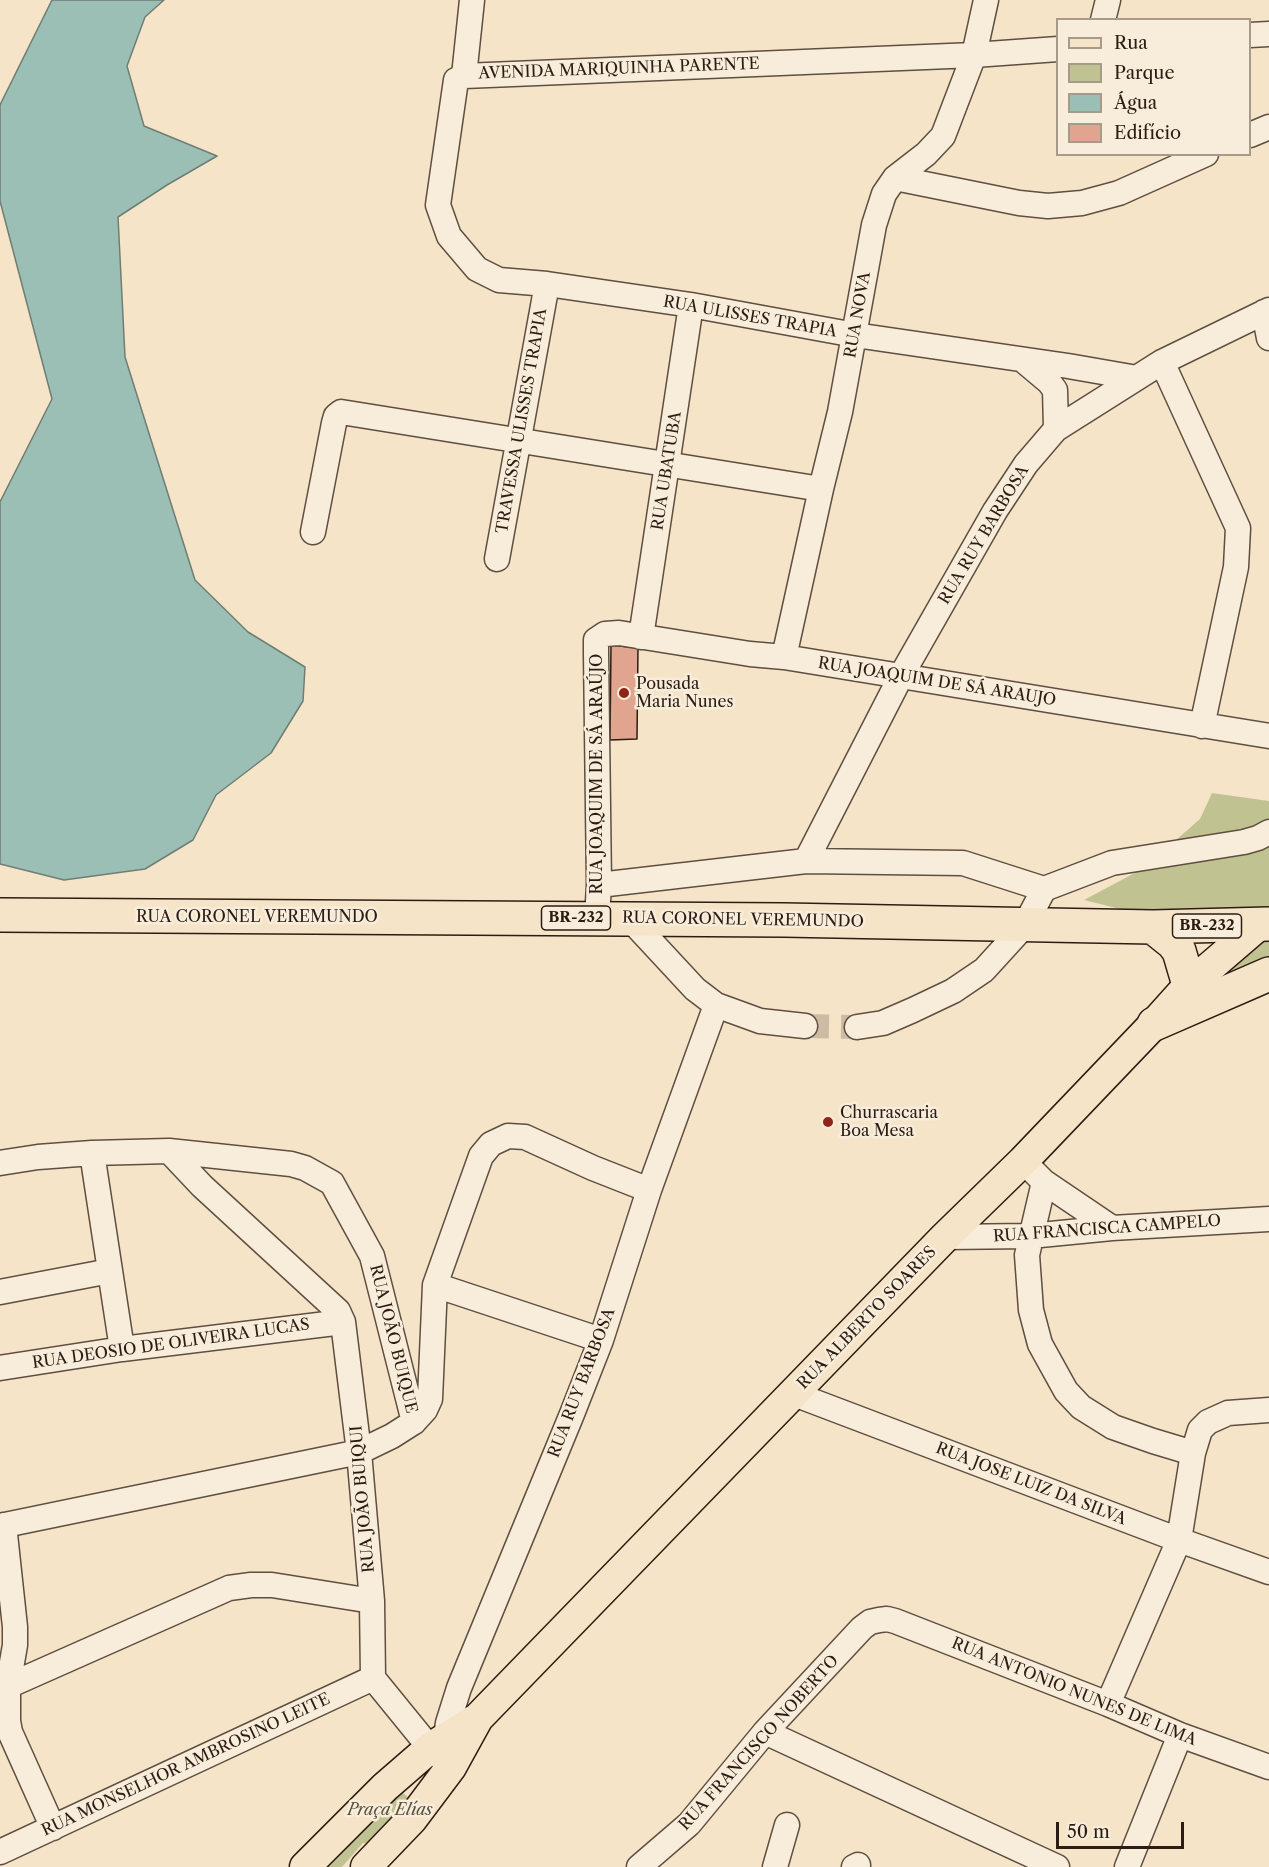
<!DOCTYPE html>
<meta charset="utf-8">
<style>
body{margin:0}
#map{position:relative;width:1269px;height:1867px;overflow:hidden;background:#f5e4c7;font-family:"Libre Caslon Text",serif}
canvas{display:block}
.legend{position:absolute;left:1056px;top:18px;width:195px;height:138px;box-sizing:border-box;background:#f8eddb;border:2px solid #a69a8b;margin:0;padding:8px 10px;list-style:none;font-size:18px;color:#2b1d13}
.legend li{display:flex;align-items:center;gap:12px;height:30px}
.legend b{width:30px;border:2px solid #a69a8b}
.scale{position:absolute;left:1056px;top:1822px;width:128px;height:27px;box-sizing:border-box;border:3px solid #2b1d13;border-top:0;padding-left:8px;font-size:18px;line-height:21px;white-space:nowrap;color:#2b1d13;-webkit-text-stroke:4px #f8eddb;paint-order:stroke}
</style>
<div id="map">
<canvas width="1269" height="1867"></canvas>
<ul class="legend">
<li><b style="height:8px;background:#f5e4c7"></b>Rua</li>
<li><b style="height:16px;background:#c1c292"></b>Parque</li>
<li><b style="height:16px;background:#9cbfb5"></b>Água</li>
<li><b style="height:16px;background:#e1a48f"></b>Edifício</li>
</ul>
<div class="scale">50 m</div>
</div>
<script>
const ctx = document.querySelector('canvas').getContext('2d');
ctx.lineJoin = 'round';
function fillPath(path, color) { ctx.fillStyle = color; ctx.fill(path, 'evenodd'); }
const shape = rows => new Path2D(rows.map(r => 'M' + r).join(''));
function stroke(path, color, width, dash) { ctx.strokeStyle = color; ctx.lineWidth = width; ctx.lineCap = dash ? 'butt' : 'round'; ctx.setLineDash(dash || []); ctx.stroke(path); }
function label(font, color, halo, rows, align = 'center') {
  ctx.font = font + ' "Libre Caslon Text",serif'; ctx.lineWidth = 5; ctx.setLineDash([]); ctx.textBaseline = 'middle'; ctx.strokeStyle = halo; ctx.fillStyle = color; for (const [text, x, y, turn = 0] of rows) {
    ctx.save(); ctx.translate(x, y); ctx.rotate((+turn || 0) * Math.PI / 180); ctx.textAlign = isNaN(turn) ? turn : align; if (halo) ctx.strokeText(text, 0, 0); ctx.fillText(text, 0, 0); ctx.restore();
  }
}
fillPath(shape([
 [1212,793,1269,801,1269,907,1124,910,1084,900,1144,868,1200,819],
 [1269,931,1269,961,1169,1009],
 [394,1792,403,1793,410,1799,376,1845,363,1843,342,1867,314,1867]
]), '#c1c292');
const water = shape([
 [52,0,164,0,145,17,127,66,144,126,217,156,167,185,118,217,125,357,195,580,248,632,305,667,303,701,271,753,216,795,193,840,145,869,64,880,0,864,0,502,52,399,0,201,0,105,52,0]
]);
fillPath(water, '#9cbfb5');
stroke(water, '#6f7e74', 1.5);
const building = shape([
 [611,645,638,648,637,739,610,740,611,645]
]);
fillPath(building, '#e1a48f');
stroke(building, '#2b1d13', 1.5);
stroke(shape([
 [805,1026,857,1027]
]), '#cdbca3', 24, [24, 12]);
const minor = shape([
 [1103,20,1108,0],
 [1250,35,1269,34],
 [1058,49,974,55,464,76,456,80,438,205,449,236,477,269,499,280,547,284,691,305,855,335,1068,366,1137,378],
 [464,76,472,0],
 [1250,135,1269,127],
 [895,178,1019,203,1048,206,1082,203,1119,193,1206,154],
 [1264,312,1269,338],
 [1024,361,1049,382,1055,390,1056,429],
 [1162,362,1238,528,1236,567,1202,726],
 [313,532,334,423,336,416,341,412,821,489],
 [497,559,547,284],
 [641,637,691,305],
 [784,657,821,489,840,412,874,225,884,194,895,178,926,154,943,136,974,55,986,0],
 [806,861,901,676,995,511,1026,464,1056,429,1162,362,1269,310],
 [599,885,806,861,963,863,1044,889],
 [597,918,599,885,596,653,596,640,605,634,619,633,750,654,784,657,1269,736],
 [630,919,695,989,716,1005,760,1021,805,1026],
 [857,1027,883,1023,913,1010,953,991,984,970,1025,925,1044,889,1112,863,1244,842,1258,838,1269,832],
 [169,1151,202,1186,338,1311,343,1322,359,1452,372,1601,373,1678],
 [92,1153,122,1349],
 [0,1163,38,1157,92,1153,169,1151,291,1164,305,1168,332,1183,372,1256,414,1422],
 [1034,1172,1044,1182,1112,1228],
 [1044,1182,1027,1255,1031,1310,1040,1344,1066,1391,1081,1407,1113,1427,1153,1441,1193,1453],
 [945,1237,1030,1236,1112,1228,1269,1219],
 [435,1285,601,1340],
 [0,1292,110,1271],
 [0,1368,122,1349,343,1322],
 [794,1394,1179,1540,1269,1572],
 [4,1525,15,1627,15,1645,8,1686,8,1721,10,1732,53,1828],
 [0,1526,359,1452,392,1436,414,1422,425,1410,430,1399,435,1285,481,1156,491,1144,508,1136,525,1137,593,1168,649,1190],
 [373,1678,430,1748,444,1760],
 [8,1686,229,1588,251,1585,272,1585,372,1601],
 [1108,1704,1179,1540,1193,1453,1200,1430,1208,1422,1228,1413,1269,1410],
 [765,1732,1057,1867],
 [454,1747,446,1736,448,1723,459,1688,572,1414,601,1340,649,1190,716,1005],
 [0,1852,373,1678],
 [639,1867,689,1824,765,1732,862,1628,870,1622,879,1620,887,1619,895,1621,1108,1704,1180,1735,1269,1767],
 [775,1867,787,1825],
 [854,1867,858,1865],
 [1127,1867,1180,1735]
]);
const major = shape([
 [305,1867,385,1787,430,1748,478,1718,945,1237,1023,1161,1154,1024,1189,985,1260,924],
 [366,1867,412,1819,451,1767,478,1718]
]);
const highway = shape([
 [0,915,784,920,1153,927,1269,924],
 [1153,927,1173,943,1179,951,1189,985],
 [1154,1024,1269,974]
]);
stroke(minor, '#5e4f40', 27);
stroke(major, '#2b1d13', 33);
stroke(highway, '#2b1d13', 36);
stroke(minor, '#f8eddb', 24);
stroke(major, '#f5e4c7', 30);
stroke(highway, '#f5e4c7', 33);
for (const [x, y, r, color] of [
 [624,693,6,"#8f2418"],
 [828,1122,6,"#8f2418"]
]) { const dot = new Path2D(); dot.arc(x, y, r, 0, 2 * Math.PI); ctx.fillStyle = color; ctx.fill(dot); stroke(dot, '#f8eddb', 2); }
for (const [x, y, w] of [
 [576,918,69],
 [1207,926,69]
]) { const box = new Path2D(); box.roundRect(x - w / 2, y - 12, w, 24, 4.5); ctx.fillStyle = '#f8eddb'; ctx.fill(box); stroke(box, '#2b1d13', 1.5); }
label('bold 15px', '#2b1d13', null, [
 ["BR-232",576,918],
 ["BR-232",1207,926]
]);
label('16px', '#2b1d13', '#f8eddb', [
 ["AVENIDA MARIQUINHA PARENTE",619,69,-2],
 ["RUA NOVA",858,315,-80],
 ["RUA ULISSES TRAPIA",750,317,10],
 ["TRAVESSA ULISSES TRAPIA",522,421,-80],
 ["RUA UBATUBA",667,471,-81],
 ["RUA RUY BARBOSA",984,535,-59],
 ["RUA JOAQUIM DE SÁ ARAUJO",937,682,9],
 ["RUA JOAQUIM DE SÁ ARAÚJO",597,774,-90],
 ["RUA CORONEL VEREMUNDO",257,917],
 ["RUA CORONEL VEREMUNDO",743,920,1],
 ["RUA FRANCISCA CAMPELO",1107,1229,-4],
 ["RUA ALBERTO SOARES",867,1318,-46],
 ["RUA JOÃO BUIQUE",393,1339,76],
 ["RUA DEOSIO DE OLIVEIRA LUCAS",171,1344,-8],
 ["RUA RUY BARBOSA",582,1383,-69],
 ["RUA JOSE LUIZ DA SILVA",1031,1484,21],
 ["RUA JOÃO BUIQUI",363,1499,-95],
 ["RUA ANTONIO NUNES DE LIMA",1074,1692,22],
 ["RUA FRANCISCO NOBERTO",759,1743,-48],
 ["RUA MONSELHOR AMBROSINO LEITE",186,1765,-25]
]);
label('16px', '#2b1d13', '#f8eddb', [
 ["Pousada",636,684],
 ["Maria Nunes",636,702],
 ["Churrascaria",840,1113],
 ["Boa Mesa",840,1131]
], 'left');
label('italic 16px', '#584f39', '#f8eddb', [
 ["Praça Elías",390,1810]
]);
</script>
